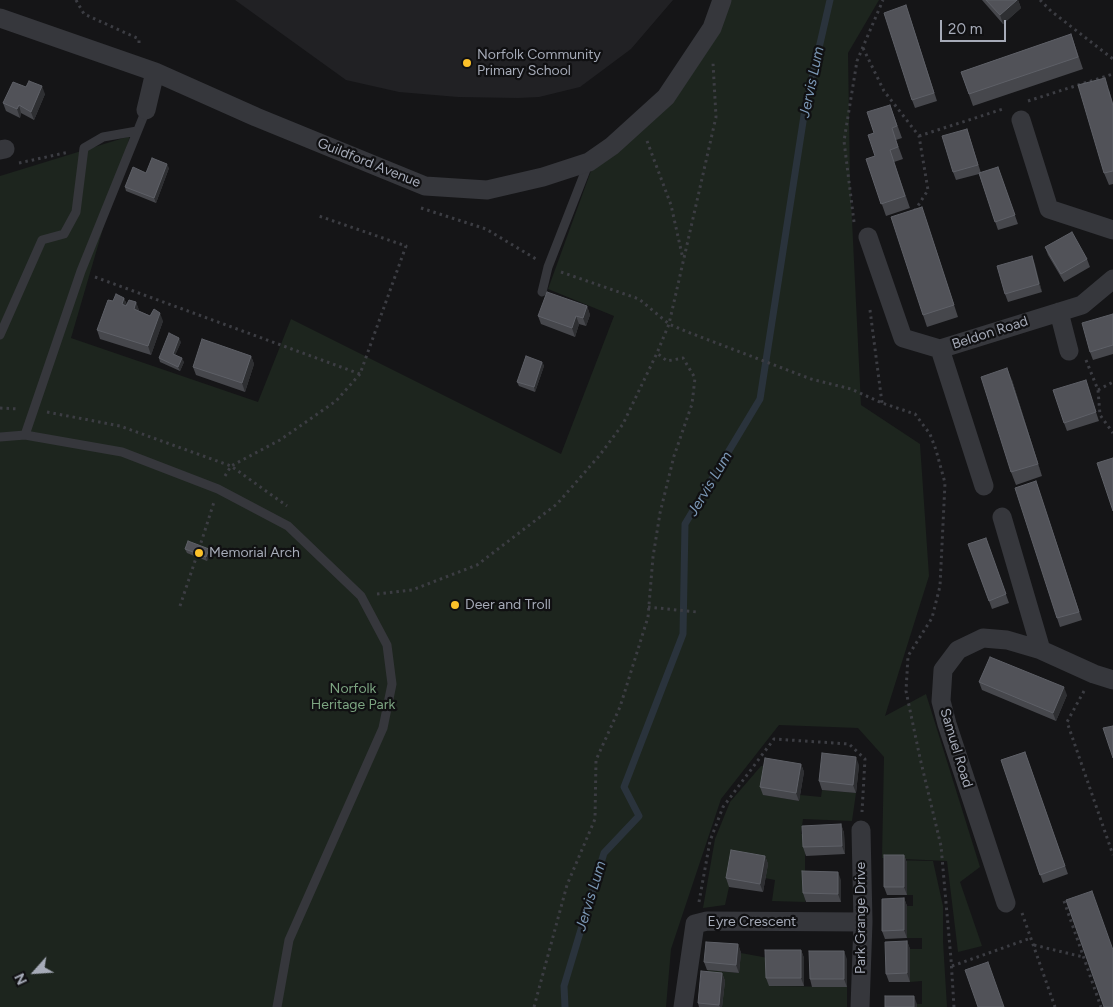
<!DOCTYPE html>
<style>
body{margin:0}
#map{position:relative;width:1113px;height:1007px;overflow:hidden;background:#151517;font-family:Figtree,sans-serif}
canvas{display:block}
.north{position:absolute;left:10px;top:947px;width:50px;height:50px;-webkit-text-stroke:4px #101012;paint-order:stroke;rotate:244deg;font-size:14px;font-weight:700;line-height:20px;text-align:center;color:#a6abb8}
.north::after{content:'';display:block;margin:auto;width:18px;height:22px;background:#a6abb8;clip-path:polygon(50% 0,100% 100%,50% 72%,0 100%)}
.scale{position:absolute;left:940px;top:20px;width:66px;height:22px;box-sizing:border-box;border:2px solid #a6abb8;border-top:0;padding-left:6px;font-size:15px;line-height:18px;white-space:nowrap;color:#a6abb8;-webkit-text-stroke:4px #101012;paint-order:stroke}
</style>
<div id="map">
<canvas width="1113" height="1007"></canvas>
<div class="north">N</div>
<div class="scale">20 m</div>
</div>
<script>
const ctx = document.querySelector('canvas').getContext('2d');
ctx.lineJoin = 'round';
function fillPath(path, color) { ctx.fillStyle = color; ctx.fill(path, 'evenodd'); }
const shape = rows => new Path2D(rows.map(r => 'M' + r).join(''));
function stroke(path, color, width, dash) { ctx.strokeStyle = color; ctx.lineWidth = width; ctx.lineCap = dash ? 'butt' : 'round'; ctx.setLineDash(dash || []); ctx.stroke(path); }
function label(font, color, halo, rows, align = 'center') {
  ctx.font = font + ' Figtree,sans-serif'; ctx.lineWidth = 4.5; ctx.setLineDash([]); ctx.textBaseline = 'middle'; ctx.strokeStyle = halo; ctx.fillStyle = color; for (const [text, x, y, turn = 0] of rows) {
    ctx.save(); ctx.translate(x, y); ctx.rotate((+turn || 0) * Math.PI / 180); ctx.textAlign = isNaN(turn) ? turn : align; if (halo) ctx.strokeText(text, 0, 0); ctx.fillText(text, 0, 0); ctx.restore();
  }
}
fillPath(shape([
 [235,0,673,0,631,49,580,87,539,97,518,98,458,97,399,92,346,80]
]), '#212124');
fillPath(shape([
 [726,0,879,0,848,53,850,179,861,405,920,444,929,576,885,716,926,694,980,867,960,882,982,946,958,952,947,861,882,858,884,757,858,728,779,725,721,799,671,949,666,1007,0,1007,0,176,130,136,71,338,258,402,291,319,561,454,614,316,548,289,592,168,646,125],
 [761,766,768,766,764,795,799,801,800,795,821,797,822,790,856,793,852,821,803,819,801,834,805,834,805,902,772,901,775,880,765,878,729,887,725,905,703,908,715,839,730,802],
 [887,860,933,861,943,906,943,941,947,1007,917,1007,917,1004,922,1004,922,981,910,982,910,949,922,949,922,938,907,938,907,906,913,906,913,895,907,895],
 [741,953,768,958,769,986,847,987,847,1007,722,1007,708,975,708,970,739,973]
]), '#1d251e');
stroke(shape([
 [565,1007,564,986,604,853,639,816,624,787,683,634,685,524,760,399,805,109,830,0]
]), '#2a333c', 7);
stroke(shape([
 [76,0,84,14,139,39,139,46],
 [1040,0,1051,11,1113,59],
 [863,48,884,91,919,136,928,190,914,212],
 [1028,101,1113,74],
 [919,136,1003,109],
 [647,141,671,205,683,259],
 [19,163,69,152],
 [421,208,486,229,536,259],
 [854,222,844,141,857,61,883,0],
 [561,272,639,299,669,324,685,331,811,379,851,389,882,403,915,414,930,434,936,450,945,483,940,586,932,618,908,656,906,691,920,758,941,846,951,959,954,1007],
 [95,277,360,374,406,246,316,215],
 [870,310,882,403],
 [1086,360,1098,390,1100,415,1113,433],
 [1098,390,1113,382],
 [0,408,19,409],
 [47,412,120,426,231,466,287,506],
 [225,476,231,466,280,440,336,401,360,374],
 [199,549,214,502],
 [377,594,412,590,477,565,557,504,599,456,623,424,657,353,669,324,716,117,713,63],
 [180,606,197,555],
 [648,607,697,612],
 [1084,691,1067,722,1113,855],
 [1064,901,1101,1007],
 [699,902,710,841,723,807,774,739,849,744,865,759,862,812],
 [1022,913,1055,1007],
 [1034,945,1083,957],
 [952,966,1031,938],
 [534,1007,567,885,595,819,596,760,620,707,648,617,653,557,660,513,674,456,692,404,695,378,683,358,667,361,657,353]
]), '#3c3d43', 3, [2.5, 4]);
stroke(shape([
 [542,292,548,267,589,162],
 [0,335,42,240,64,234,76,212,84,148,103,137,137,131],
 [25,435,122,452,218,489,288,526,361,596,387,645,392,684,383,728,289,940,277,1007],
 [0,437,25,435,81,271,146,110]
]), '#36373c', 9);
stroke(shape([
 [0,18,155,72,256,117,425,186,487,190,543,177,589,162,612,146,666,97,712,28,722,0],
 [146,110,155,72],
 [1021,120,1049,209,1113,230],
 [0,150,5,149],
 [868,237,903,338,940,349],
 [1059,312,1069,351],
 [984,486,940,349,1082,305,1113,279],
 [1002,517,1041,650],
 [1006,903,947,724,941,701,943,670,958,650,983,638,1007,640,1041,650,1094,674,1113,680],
 [683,1007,695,924,707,921,863,922],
 [860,1007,863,922,861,830]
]), '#36373c', 19);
fillPath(shape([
 [982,0,1018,0,1021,8,1003,24],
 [909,14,937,101,915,108,912,100],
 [1071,34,1083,69,973,106,961,72],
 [26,87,45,94,34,120,21,113,20,118,6,111,3,103],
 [1109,90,1113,103,1113,184,1109,185,1104,173],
 [890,105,902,138,896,140,903,159,894,162,910,208,886,216,866,159,875,156,874,133],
 [967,129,981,173,998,167,1018,224,998,230,979,174,956,180,953,172],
 [169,168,156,203,126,191,125,187,146,173],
 [926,219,958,317,927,327,923,315],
 [1045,247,1087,259,1090,267,1064,282,1048,255],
 [1032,256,1042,292,1008,302,1005,294],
 [124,298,127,305,136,302,139,311,163,321,151,355,100,339,97,330,113,301],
 [587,306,590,315,586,326,579,324,575,337,541,324,538,316],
 [1113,314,1113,354,1093,360,1090,352],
 [181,342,175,355,184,362,180,371,160,362,159,358],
 [251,356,254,364,245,392,196,375,193,367],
 [542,362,544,366,535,392,519,386,517,382],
 [1012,380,1042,476,1016,485,1011,472],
 [1088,388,1099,421,1067,431,1064,423],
 [1036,481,1082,620,1060,627,1057,618],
 [986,538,1009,603,992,609,968,544],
 [185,549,209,549,211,553,207,561,187,553],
 [979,682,1067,695,1056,721,982,690],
 [1025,752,1068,874,1043,883,1001,760],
 [801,764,804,772,799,801,763,795,760,787],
 [859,765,856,793,822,790,819,781],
 [841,824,844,833,845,854,806,856,803,847],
 [904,855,907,863,907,895,887,895,884,887],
 [765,856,768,864,763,892,729,887,726,878],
 [841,880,841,902,806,902,803,893],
 [904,898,907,906,907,938,885,939,882,931],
 [907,941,910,949,910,982,889,982,886,974],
 [738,944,741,953,739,973,707,970,704,962],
 [801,950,804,958,804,986,769,986,766,978],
 [847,959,847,987,812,987,810,979],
 [722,973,725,981,722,1007,699,1007,698,1003]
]), '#46474c');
fillPath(shape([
 [1017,0,1018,0,1021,8,1003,24,1000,15],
 [42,86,45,94,34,120,31,112],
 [19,105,21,113,20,118,17,109],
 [167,164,169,168,156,203,154,198],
 [1032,256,1035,264,1042,292,1039,284],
 [124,298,127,306,125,312,122,304],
 [136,302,139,310,137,318,134,309],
 [587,306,590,315,586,326,583,318],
 [160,313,163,321,151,355,148,346],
 [576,316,579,324,575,337,572,328],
 [179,338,181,342,174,358,173,354],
 [251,356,254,364,245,392,242,383],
 [182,358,184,362,180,371,178,367],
 [542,362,544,366,535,392,534,387],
 [1007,368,1012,380,1042,476,1038,464],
 [209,549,211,553,207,561,206,557],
 [1064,687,1067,695,1056,721,1053,713],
 [856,757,859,765,856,793,853,785],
 [801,764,804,772,799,801,796,793],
 [841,824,844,833,845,854,842,846],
 [904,855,907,863,907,895,904,887],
 [765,856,768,864,763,892,760,884],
 [838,872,841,880,841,902,838,894],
 [904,898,907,906,907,938,904,930],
 [907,941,910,949,910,982,907,973],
 [738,944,741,953,739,973,736,965],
 [801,950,804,958,804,986,801,978],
 [844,951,847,959,847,987,844,979],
 [722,973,725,981,722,1007,720,1007,719,1005],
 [914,996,917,1004,917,1007,914,1007]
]), '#2e2f32');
const building = shape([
 [986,0,1017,0,1000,15,986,0],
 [906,5,934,93,912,100,884,13,906,5],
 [1071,34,1078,57,969,94,961,72,1071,34],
 [1105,78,1113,106,1113,171,1104,173,1078,85,1105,78],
 [29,81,42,86,31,112,19,105,17,109,3,103,13,82,26,87,29,81],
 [890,105,897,126,892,128,898,147,890,150,905,196,881,204,866,159,875,156,868,135,874,133,867,112,890,105],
 [967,129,978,165,953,172,942,136,967,129],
 [152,158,167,164,154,198,125,187,133,167,146,173,152,158],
 [998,167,1015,215,995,222,979,173,998,167],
 [922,207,954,305,923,315,891,217,922,207],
 [1072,232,1087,259,1061,274,1045,247,1072,232],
 [1032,256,1039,284,1005,294,997,266,1032,256],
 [547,292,587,306,583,318,576,316,572,328,538,316,547,292],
 [116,294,124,298,122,304,126,306,129,300,136,302,134,309,150,316,154,309,160,313,148,346,97,330,108,300,113,301,116,294],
 [1113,314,1113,345,1090,352,1082,323,1113,314],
 [169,333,179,338,173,354,182,358,178,367,159,358,169,333],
 [202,339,251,356,242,383,193,367,202,339],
 [526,356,542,362,534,387,517,382,526,356],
 [1007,368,1038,464,1011,472,981,377,1007,368],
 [1086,380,1096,412,1064,423,1053,390,1086,380],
 [1113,458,1113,511,1097,463,1113,458],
 [1036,481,1079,612,1057,618,1015,488,1036,481],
 [986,538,1006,594,989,601,968,544,986,538],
 [188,541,209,549,206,557,185,549,188,541],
 [990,657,1064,687,1053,713,979,682,990,657],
 [1113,726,1113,758,1103,728,1113,726],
 [1025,752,1065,866,1040,875,1001,760,1025,752],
 [822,753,856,757,853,785,819,781,822,753],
 [765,758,801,764,796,793,760,787,765,758],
 [841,824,842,846,803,847,802,826,841,824],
 [731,850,765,856,760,884,726,878,731,850],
 [884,855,904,855,904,887,884,887,884,855],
 [802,871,838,872,838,894,803,893,802,871],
 [1092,891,1113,950,1113,1007,1104,1007,1066,900,1092,891],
 [904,898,904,930,882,931,882,899,904,898],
 [907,941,907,973,886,974,885,942,907,941],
 [706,942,738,944,736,965,704,962,706,942],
 [765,950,801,950,801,978,766,978,765,950],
 [809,951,844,951,844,979,810,979,809,951],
 [988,962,1004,1007,978,1007,965,970,988,962],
 [701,971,722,973,719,1005,698,1003,701,971],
 [885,996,914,996,914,1007,885,1007,885,996]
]);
fillPath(building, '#515258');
stroke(building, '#5e6067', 1);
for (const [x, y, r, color] of [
 [467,63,5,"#fcc129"],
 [199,553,5,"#fcc129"],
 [455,605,5,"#fcc129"]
]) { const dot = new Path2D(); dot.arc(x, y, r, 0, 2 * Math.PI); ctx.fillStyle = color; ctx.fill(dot); stroke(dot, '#101012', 2); }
label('14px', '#a6abb8', '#101012', [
 ["Norfolk Community",477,55],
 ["Primary School",477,71],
 ["Memorial Arch",209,553],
 ["Deer and Troll",465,605]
], 'left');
label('14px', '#a6abb8', '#101012', [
 ["Guildford Avenue",369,163,22],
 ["Beldon Road",990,333,-18],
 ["Samuel Road",956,748,73],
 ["Park Grange Drive",861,918,-90],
 ["Eyre Crescent",752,922]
]);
label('14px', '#7ca481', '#101012', [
 ["Norfolk",353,689],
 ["Heritage Park",353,705]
]);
label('italic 15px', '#7b97b5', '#101012', [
 ["Jervis Lum",812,82,-78],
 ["Jervis Lum",710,484,-59],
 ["Jervis Lum",591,896,-73]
]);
</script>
